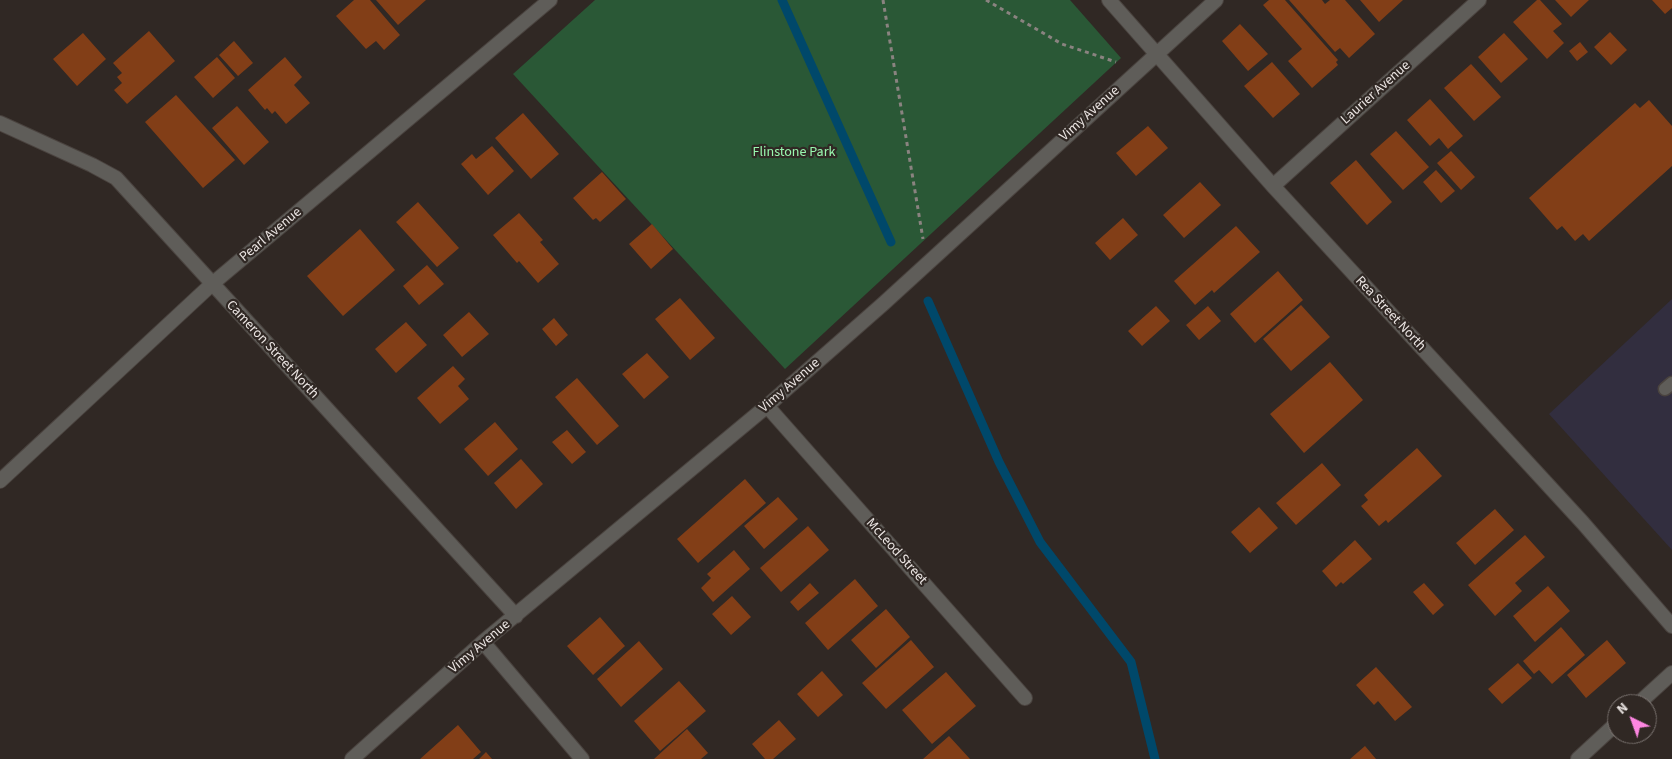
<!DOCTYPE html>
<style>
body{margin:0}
#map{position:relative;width:1672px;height:759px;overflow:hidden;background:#302824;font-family:"Source Sans 3",sans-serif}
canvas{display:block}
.north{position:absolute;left:1607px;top:694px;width:50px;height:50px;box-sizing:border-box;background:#302824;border:1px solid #7b7471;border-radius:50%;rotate:318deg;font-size:14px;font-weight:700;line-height:20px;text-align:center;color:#ece6e4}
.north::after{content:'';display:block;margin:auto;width:18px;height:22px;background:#fd86e1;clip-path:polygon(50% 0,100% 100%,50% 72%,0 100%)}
</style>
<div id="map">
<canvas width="1672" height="759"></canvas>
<div class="north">N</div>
</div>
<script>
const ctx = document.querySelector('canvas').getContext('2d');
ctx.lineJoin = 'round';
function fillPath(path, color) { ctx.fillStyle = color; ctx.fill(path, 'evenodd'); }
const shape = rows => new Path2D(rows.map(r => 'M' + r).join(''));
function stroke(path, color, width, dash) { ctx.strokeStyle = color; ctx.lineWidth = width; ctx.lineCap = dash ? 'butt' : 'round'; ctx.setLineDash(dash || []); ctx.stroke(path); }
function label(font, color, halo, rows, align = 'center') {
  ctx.font = font + ' "Source Sans 3",sans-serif'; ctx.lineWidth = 4.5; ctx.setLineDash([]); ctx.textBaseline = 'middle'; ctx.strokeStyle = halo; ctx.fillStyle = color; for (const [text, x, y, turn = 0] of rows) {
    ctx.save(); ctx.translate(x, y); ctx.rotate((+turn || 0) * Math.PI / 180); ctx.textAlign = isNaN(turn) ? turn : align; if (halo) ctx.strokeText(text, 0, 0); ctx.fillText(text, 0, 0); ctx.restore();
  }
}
fillPath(shape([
 [1672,299,1672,550,1549,414]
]), '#322e3f');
fillPath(shape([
 [595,0,1070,0,1121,58,785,369,513,74]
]), '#2a5836');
stroke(shape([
 [782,0,891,242],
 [928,301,999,462,1040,542,1131,662,1155,759]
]), '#00486a', 9);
fillPath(shape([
 [354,0,370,0,400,35,384,50,376,41,366,49,336,16],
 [376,0,426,0,398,25],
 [1269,0,1285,0,1338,60,1336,62,1338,65,1312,88,1288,61,1302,49,1263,5],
 [1289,0,1322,0,1325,4,1330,0,1345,0,1375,34,1349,58,1340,48,1335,52],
 [1360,0,1403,0,1379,22],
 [1537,0,1540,0,1562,24,1553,31,1564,43,1547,59,1513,22],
 [1555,0,1589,0,1571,17],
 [1652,0,1672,0,1672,8,1665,14],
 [1240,24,1268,54,1248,71,1222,41],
 [149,31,175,61,127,104,114,90,122,83,117,77,122,73,113,63],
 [1610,32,1627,50,1611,65,1594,47],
 [83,33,106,59,77,86,53,59],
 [1504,33,1528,59,1501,83,1478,57],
 [234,41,253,63,238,76,219,55],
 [1580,42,1588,52,1577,61,1569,51],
 [217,57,235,78,213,98,194,77],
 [285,57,302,77,294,85,310,103,286,124,275,111,272,114,267,108,265,110,248,90],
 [1272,62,1300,94,1273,118,1244,86],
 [1471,64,1501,97,1474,121,1444,88],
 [176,95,235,160,203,188,145,122],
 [1430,99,1463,136,1448,149,1439,138,1430,146,1407,120],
 [1649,100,1672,126,1672,166,1589,241,1583,234,1575,241,1562,226,1557,230,1529,198,1635,103,1640,108],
 [237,106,269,142,244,165,212,128],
 [523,113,559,154,531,179,495,138],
 [1148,126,1168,148,1136,176,1116,153],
 [1396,131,1429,167,1403,190,1370,154],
 [492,146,514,171,488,195,461,164,472,154,476,159],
 [1451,151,1475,177,1461,190,1437,163],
 [1356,160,1392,202,1367,225,1330,183],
 [1436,170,1455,191,1441,203,1423,182],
 [602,172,626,199,600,222,596,218,593,220,573,198],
 [1200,182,1221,205,1184,238,1163,215],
 [418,202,459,248,437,267,396,222],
 [519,213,543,240,540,242,559,264,538,283,519,261,517,263,493,235],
 [1123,218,1138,235,1110,260,1095,243],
 [652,224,673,249,651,269,629,244],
 [1236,226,1260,252,1214,293,1212,290,1195,305,1174,281],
 [360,229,395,270,343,316,307,276],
 [427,265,444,284,419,305,403,286],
 [1278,271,1303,300,1255,343,1230,314],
 [680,298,715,338,690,360,655,319],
 [1301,305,1330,337,1291,371,1263,339],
 [1156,306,1170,321,1142,346,1128,331],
 [1208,306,1221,321,1199,340,1186,325],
 [469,312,489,334,462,357,443,335],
 [554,318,568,335,556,346,542,329],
 [406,322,427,345,396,373,375,349],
 [647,353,669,377,644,399,622,374],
 [1330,362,1363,400,1304,453,1270,414],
 [453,366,465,379,458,386,469,399,440,424,417,398],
 [577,378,619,426,597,445,555,397],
 [495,422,518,449,488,476,464,449],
 [567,430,586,452,572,464,552,442],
 [1417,448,1442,476,1388,523,1386,520,1379,526,1361,506,1368,500,1364,495],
 [521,459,543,484,516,509,494,483],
 [1322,463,1341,485,1296,525,1276,503],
 [745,479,766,503,698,563,677,539],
 [778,497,798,519,764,549,744,526],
 [1259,507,1278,528,1250,553,1231,532],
 [1495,509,1514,530,1475,565,1456,543],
 [808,526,829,550,781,592,760,568],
 [1525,535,1545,557,1515,583,1522,591,1495,616,1468,585],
 [1355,540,1372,559,1343,584,1341,582,1336,587,1322,571],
 [734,550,750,569,713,602,701,588,711,578,707,574],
 [855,579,878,606,828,650,805,623],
 [810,583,819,593,798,611,790,602],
 [1424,583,1444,605,1433,615,1413,592],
 [1548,586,1570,611,1535,642,1513,616],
 [732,596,751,617,731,635,712,614],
 [886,609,910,637,876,668,851,640],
 [600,617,625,646,593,675,567,646],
 [1561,627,1585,655,1552,684,1539,670,1534,674,1523,661],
 [911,640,934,667,886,709,862,683],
 [1607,640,1626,663,1586,698,1567,675],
 [639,641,663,669,621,707,597,679],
 [1518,663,1532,678,1502,704,1488,689],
 [1376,667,1412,707,1395,721,1378,701,1374,705,1356,685],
 [822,671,843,695,818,717,797,694],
 [946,672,976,706,932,744,902,710],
 [679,681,706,711,660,751,634,721],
 [779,720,796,739,773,759,765,759,752,744],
 [458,725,481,752,473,759,420,759],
 [687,729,708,753,701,759,654,759],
 [949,736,970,759,923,759],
 [1365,746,1376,759,1350,759],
 [486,752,492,759,479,759]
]), '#823e17');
const service = shape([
 [1665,389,1672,383]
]);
const minor = shape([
 [1109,0,1273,186,1583,523,1672,626],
 [0,123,92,165,116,178,516,616],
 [1273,186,1479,0],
 [767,406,1025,698],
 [0,481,212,284,550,0],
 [483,642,582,759],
 [1638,704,1672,673],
 [352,759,483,642,767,406,883,304,1216,0],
 [1578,759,1617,723]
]);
stroke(service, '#4a433f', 15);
stroke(minor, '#4a433f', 16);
stroke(shape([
 [883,0,923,239],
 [986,0,1062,44,1116,62]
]), '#8a8380', 3, [4, 4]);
stroke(service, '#5f5d59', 12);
stroke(minor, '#5f5d59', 14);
label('14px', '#ece6e4', '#302824', [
 ["Laurier Avenue",1376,93,-42],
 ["Vimy Avenue",1090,114,-42],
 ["Pearl Avenue",271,235,-40],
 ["Rea Street North",1390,314,47],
 ["Cameron Street North",272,350,47],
 ["Vimy Avenue",790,386,-41],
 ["McLeod Street",896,552,48],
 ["Vimy Avenue",480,647,-40]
]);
label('14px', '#99f8af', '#302824', [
 ["Flinstone Park",794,153]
]);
</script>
